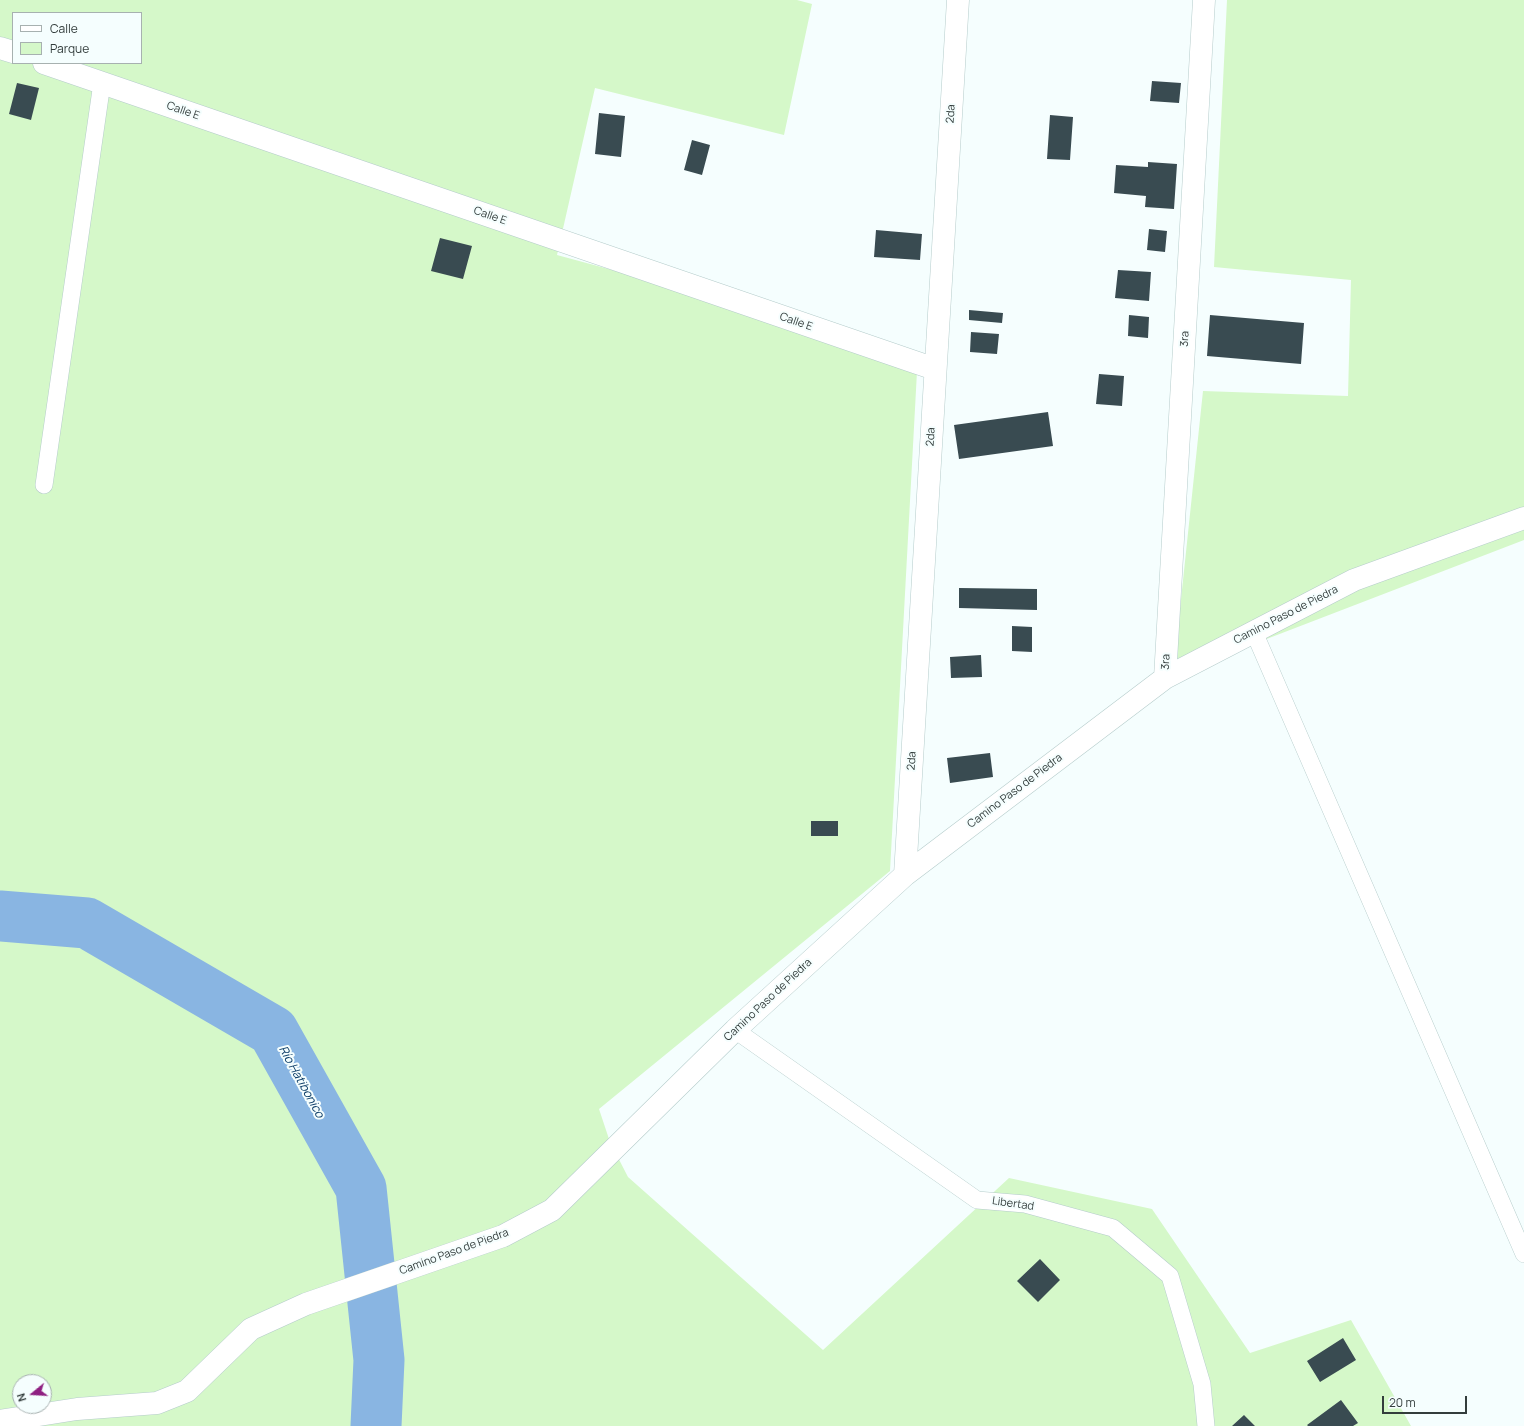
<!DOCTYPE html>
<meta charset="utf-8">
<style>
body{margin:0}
#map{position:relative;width:1524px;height:1426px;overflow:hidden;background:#f5fefe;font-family:Manrope,sans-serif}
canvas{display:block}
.legend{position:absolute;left:12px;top:12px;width:130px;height:52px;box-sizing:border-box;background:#f5fefe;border:1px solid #a7b1b0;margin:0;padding:5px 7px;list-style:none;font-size:12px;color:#333d3c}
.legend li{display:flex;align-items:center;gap:8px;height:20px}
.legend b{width:20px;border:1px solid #a7b1b0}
.north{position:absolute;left:12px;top:1374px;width:40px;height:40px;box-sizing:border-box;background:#f5fefe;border:1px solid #a7b1b0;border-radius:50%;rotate:252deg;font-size:11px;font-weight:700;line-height:16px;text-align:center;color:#333d3c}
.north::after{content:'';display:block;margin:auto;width:14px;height:18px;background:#8f2082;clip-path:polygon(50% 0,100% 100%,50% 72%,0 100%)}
.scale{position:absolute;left:1382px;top:1396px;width:85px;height:18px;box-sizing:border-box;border:2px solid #333d3c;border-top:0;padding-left:5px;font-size:12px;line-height:14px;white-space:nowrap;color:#333d3c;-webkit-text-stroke:3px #f5fefe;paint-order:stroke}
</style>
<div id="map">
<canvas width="1524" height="1426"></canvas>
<ul class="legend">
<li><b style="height:5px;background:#fff"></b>Calle</li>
<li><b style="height:11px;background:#d5f8c9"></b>Parque</li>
</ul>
<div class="north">N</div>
<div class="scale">20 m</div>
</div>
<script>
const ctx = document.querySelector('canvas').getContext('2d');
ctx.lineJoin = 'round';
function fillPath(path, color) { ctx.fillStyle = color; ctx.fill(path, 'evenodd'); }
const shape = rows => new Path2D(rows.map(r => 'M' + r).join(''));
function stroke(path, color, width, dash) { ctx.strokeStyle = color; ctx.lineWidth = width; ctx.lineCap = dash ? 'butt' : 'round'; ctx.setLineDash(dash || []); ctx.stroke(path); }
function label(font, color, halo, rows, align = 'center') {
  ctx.font = font + ' Manrope,sans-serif'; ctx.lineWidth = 4; ctx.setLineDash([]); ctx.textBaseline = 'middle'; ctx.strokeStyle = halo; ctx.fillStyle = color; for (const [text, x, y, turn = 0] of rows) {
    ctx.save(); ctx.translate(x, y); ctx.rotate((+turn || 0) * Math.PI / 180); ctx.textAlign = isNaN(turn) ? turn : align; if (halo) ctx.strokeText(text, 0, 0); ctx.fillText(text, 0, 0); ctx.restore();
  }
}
fillPath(shape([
 [0,0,797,0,812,4,784,135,595,88,557,255,918,353,890,871,599,1109,610,1142,628,1177,823,1350,1009,1178,1152,1209,1250,1353,1351,1320,1411,1426,0,1426],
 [13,13,141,13,141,63,13,63],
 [20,1382,44,1382,44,1406,20,1406],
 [1227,0,1524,0,1524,540,1173,675,1203,391,1348,396,1351,280,1214,267]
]), '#d5f8c9');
stroke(shape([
 [0,916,87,923,273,1031,361,1188,379,1360,376,1426]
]), '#89b5e2', 51);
fillPath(shape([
 [1152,81,1181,83,1179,103,1150,101],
 [17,83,39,88,31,120,9,114],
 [599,113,625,116,621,157,595,154],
 [1050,115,1073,117,1070,160,1047,159],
 [692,140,710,145,702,175,684,170],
 [1148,162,1177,164,1174,209,1145,207,1146,196,1114,193,1116,165,1148,167],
 [1149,229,1167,231,1165,252,1147,250],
 [876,230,922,234,920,260,874,257],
 [440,238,472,246,463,279,431,271],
 [1118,270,1151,272,1149,301,1115,298],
 [969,310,1003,313,1002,323,969,320],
 [1129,315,1149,317,1148,338,1128,336],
 [1210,315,1304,323,1301,364,1207,356],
 [971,332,999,334,997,354,970,352],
 [1099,374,1124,376,1122,406,1096,404],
 [1048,412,1053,446,959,459,954,425],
 [959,588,1037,589,1037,610,959,608],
 [1012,626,1032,627,1032,652,1012,651],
 [981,655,982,677,951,678,950,657],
 [990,753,993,777,950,783,947,758],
 [811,821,838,821,838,836,811,836],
 [1040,1259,1060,1280,1038,1302,1017,1281],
 [1343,1338,1356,1360,1320,1382,1307,1361],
 [1341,1400,1358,1423,1353,1426,1308,1426,1307,1425],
 [1244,1415,1255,1426,1232,1426]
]), '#394b51');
const lane = shape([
 [44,485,102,83],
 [1254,632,1524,1254],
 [735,1030,977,1200,1025,1204,1113,1228,1170,1276,1202,1384,1206,1426]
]);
const street = shape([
 [0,48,13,52],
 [44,63,935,369],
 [1165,678,1204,0],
 [905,875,958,0],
 [0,1421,77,1409,157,1403,187,1391,251,1329,306,1304,503,1236,552,1210,735,1030,905,875,1165,678,1354,580,1524,518]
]);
stroke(lane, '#b5cccb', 18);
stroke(street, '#b5cccb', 23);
stroke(lane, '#fff', 17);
stroke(street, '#fff', 22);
label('11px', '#333d3c', '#f5fefe', [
 ["Calle E",183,111,19],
 ["2da",951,114,-87],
 ["Calle E",490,216,19],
 ["Calle E",796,322,19],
 ["3ra",1185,339,-87],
 ["2da",931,437,-87],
 ["Camino Paso de Piedra",1286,615,-27],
 ["3ra",1166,662,-87],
 ["2da",912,761,-87],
 ["Camino Paso de Piedra",1015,791,-37],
 ["Camino Paso de Piedra",768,1000,-43],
 ["Libertad",1013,1204,8],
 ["Camino Paso de Piedra",454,1252,-20]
]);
label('italic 12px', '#0e3e68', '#f5fefe', [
 ["Río Hatibonico",301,1082,61]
]);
</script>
